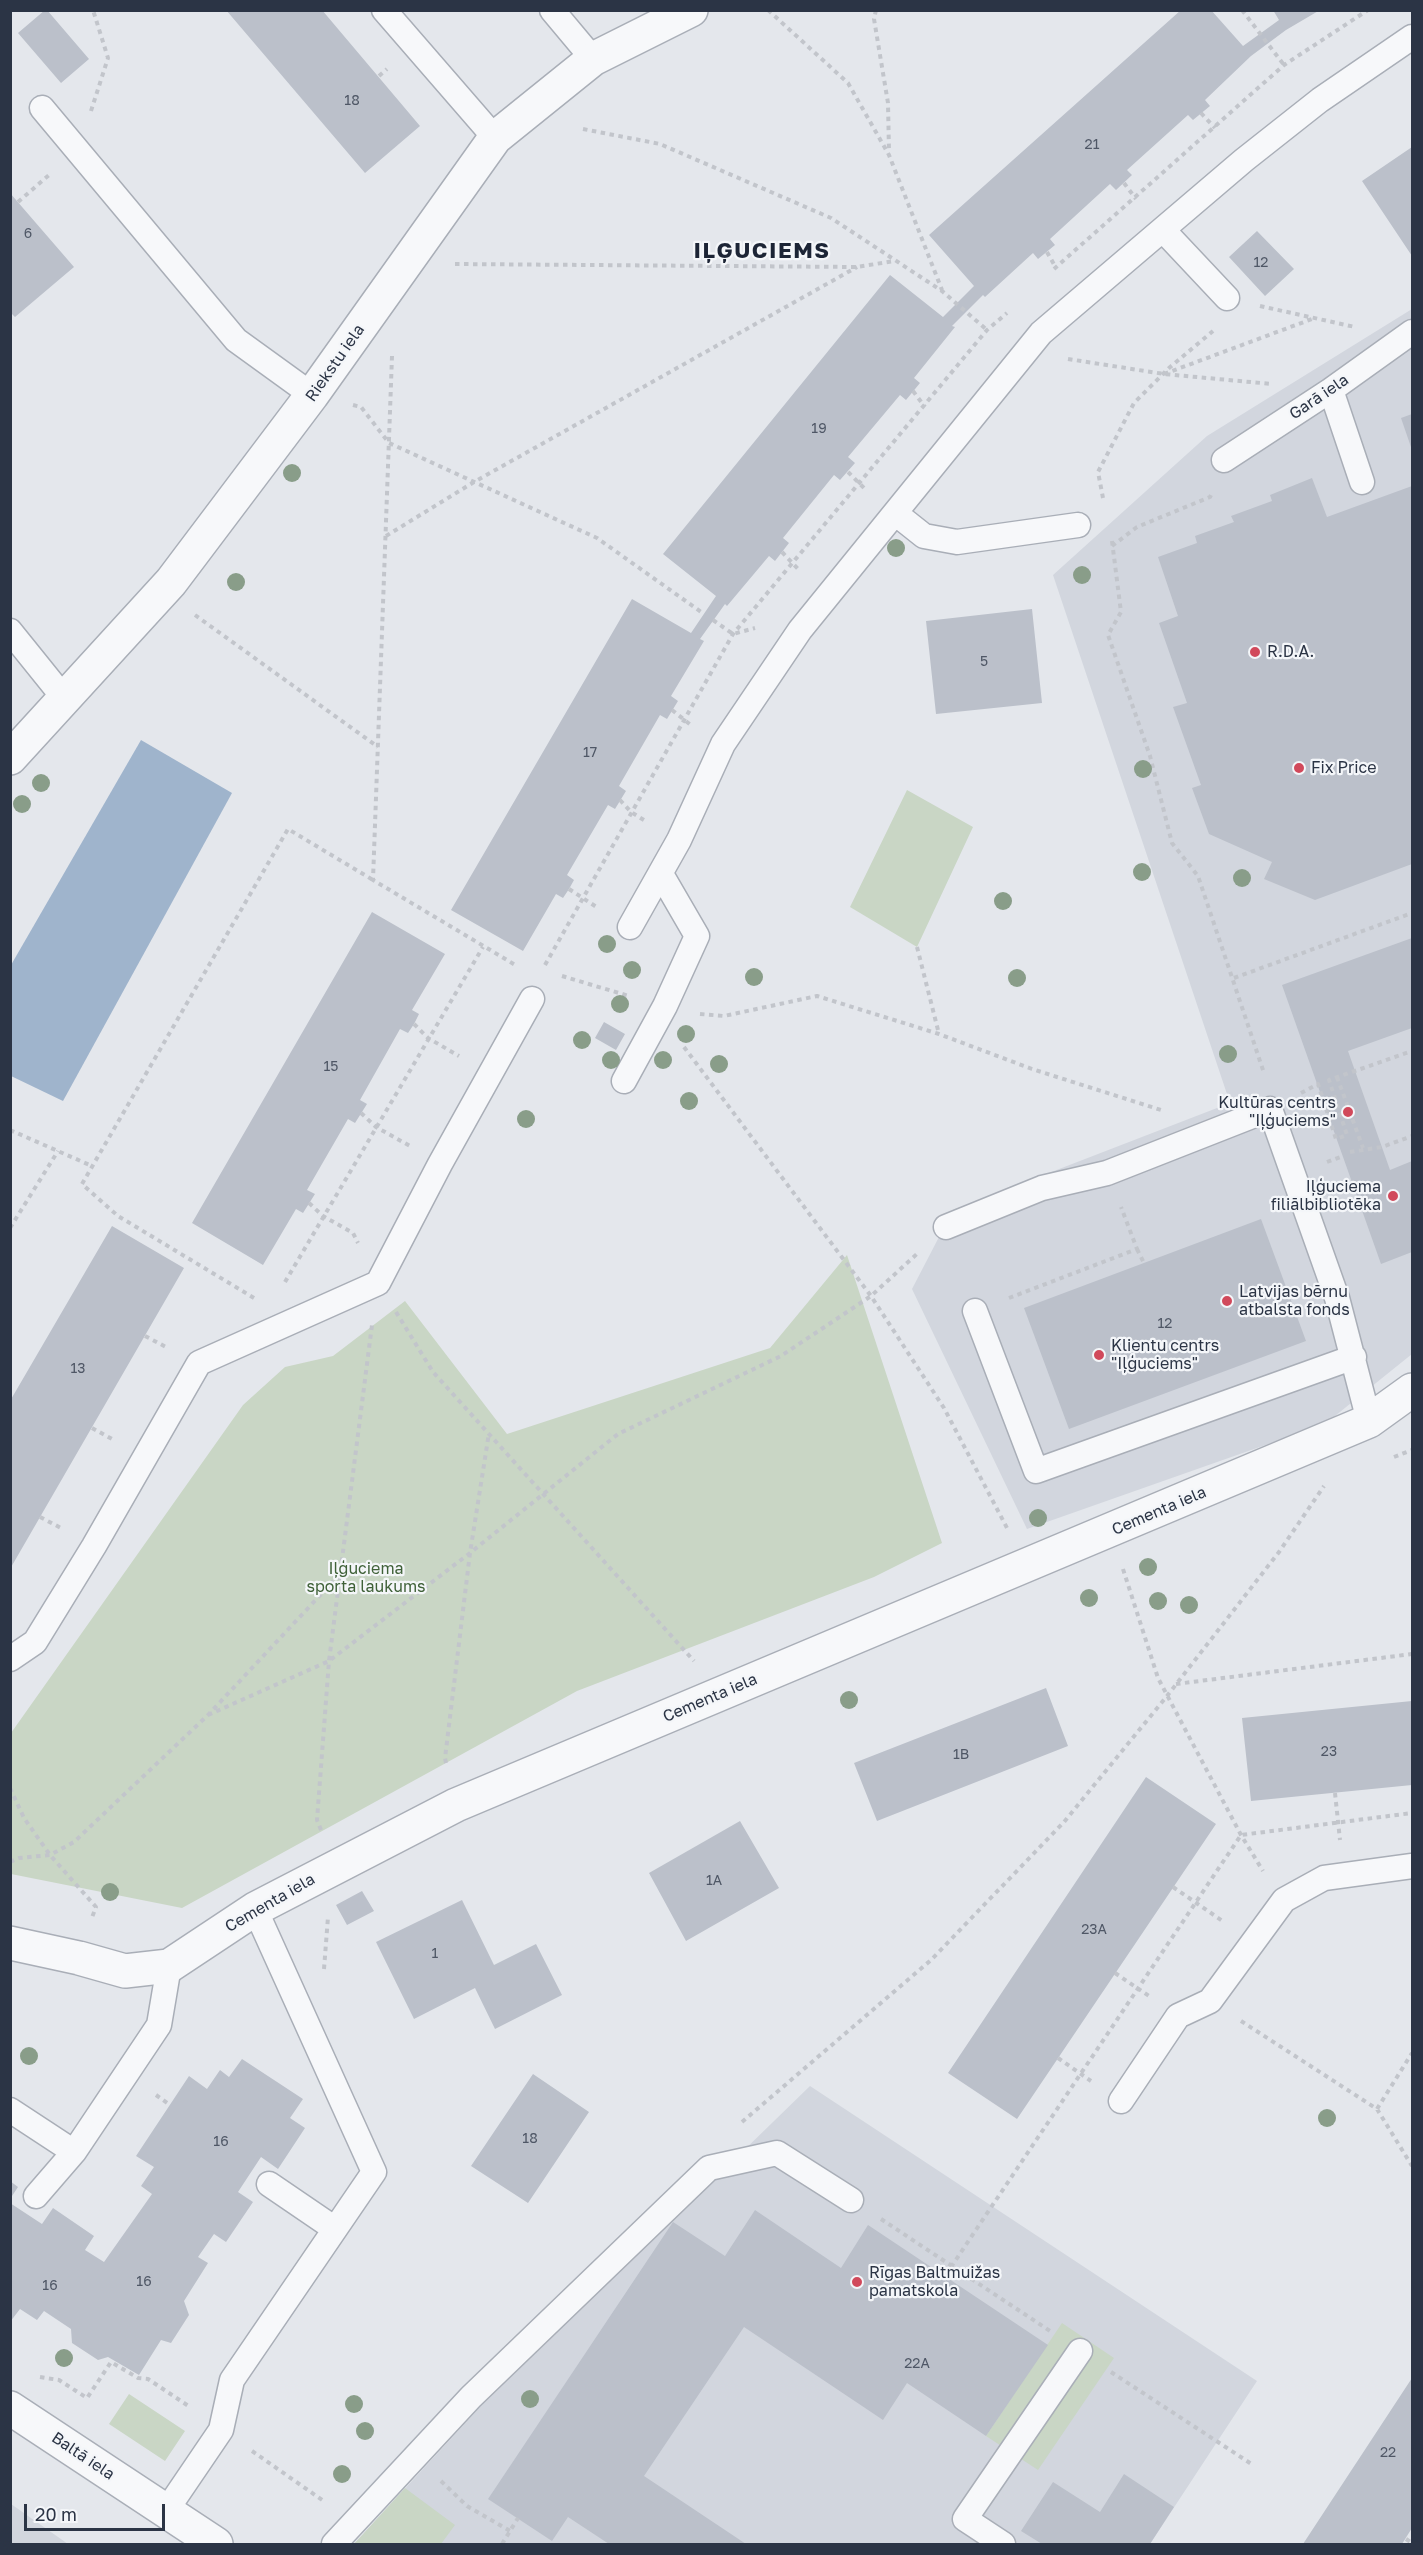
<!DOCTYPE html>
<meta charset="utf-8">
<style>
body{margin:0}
#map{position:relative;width:1423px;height:2555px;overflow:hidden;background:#e4e7ec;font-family:"Golos Text",sans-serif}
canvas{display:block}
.frame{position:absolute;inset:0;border:12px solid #2b3445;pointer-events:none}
.scale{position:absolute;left:24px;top:2504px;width:141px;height:27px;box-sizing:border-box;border:3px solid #2b3445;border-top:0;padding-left:8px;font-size:18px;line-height:21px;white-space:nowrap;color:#2b3445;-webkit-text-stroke:4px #f4f6f9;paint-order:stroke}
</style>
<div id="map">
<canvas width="1423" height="2555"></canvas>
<div class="frame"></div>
<div class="scale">20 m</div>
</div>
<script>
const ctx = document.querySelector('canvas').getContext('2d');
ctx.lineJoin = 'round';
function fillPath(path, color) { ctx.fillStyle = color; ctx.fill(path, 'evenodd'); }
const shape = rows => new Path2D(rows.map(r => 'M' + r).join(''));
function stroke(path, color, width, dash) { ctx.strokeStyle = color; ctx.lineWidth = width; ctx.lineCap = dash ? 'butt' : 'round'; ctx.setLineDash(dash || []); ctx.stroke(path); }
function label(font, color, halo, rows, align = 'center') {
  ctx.font = font + ' "Golos Text",sans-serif'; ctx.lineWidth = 4.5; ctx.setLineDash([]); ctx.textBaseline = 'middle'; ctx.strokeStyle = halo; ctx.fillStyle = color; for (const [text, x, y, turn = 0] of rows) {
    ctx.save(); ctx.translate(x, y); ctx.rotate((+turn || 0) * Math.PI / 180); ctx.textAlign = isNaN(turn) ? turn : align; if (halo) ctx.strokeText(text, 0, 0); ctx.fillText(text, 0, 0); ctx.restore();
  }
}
fillPath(shape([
 [1412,309,1412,1354,1325,1424,1027,1529,912,1289,953,1210,1230,1103,1053,575,1207,436],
 [810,2086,1257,2381,1150,2544,354,2544,481,2406],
 [11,2504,68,2544,11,2544]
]), '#d2d6de');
fillPath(shape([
 [907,790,973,827,917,947,850,907],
 [847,1255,942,1543,874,1577,577,1691,182,1908,11,1874,11,1733,243,1405,285,1367,333,1356,405,1301,507,1434,770,1348],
 [1062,2323,1114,2358,1038,2470,986,2436],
 [129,2394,185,2431,165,2461,109,2424],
 [405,2488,455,2525,441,2544,354,2544]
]), '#c9d6c5');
fillPath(shape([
 [141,740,232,793,63,1101,11,1076,11,965]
]), '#9fb4cc');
fillPath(shape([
 [45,10,47,10,89,59,61,83,18,33],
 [226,10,322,10,420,126,365,173],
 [1181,10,1211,10,1243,46,1279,20,1273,10,1320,10,1286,30,1251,56,1205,100,1210,106,1193,120,1188,115,1127,170,1132,175,1116,190,1110,184,1050,239,1055,245,1038,259,1033,253,985,297,983,295,952,326,955,327,914,378,920,383,906,400,900,395,848,457,855,463,840,480,834,475,783,538,789,543,775,561,769,556,727,606,725,604,700,639,704,641,671,696,678,701,667,719,660,715,619,786,626,791,615,809,608,805,567,875,574,880,569,889,563,898,556,894,523,951,451,910,632,599,691,633,716,596,663,554,890,275,943,317,974,286,929,235],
 [1412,147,1412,256,1362,181],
 [10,193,74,267,15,317,10,312],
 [1257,231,1294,269,1265,296,1229,257],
 [1412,414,1412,450,1401,418],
 [1312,478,1327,517,1412,486,1412,864,1315,900,1264,879,1272,862,1209,834,1192,788,1201,785,1173,707,1187,703,1159,623,1178,616,1158,557,1197,543,1195,536,1234,522,1231,516,1272,501,1270,495],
 [1032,609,1042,703,936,714,926,621],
 [372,912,445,954,412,1010,419,1014,414,1024,408,1033,400,1029,360,1100,367,1104,355,1123,348,1119,307,1190,315,1194,303,1213,296,1209,263,1265,192,1223],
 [1412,938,1412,1028,1348,1051,1390,1170,1412,1161,1412,1252,1381,1264,1282,985],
 [604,1022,625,1034,616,1050,595,1038],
 [1261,1219,1306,1341,1069,1429,1024,1308],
 [112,1226,184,1268,10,1569,10,1401],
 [1046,1688,1068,1746,877,1821,854,1763],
 [1412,1701,1412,1785,1251,1801,1242,1718],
 [1146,1777,1216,1824,1017,2119,948,2073],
 [740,1821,779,1888,686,1941,649,1873],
 [362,1891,374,1911,347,1925,336,1905],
 [462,1900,494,1965,536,1944,562,1995,495,2029,475,1988,414,2019,376,1942],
 [242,2059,303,2099,290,2118,305,2128,278,2169,261,2157,238,2192,253,2202,226,2242,214,2234,198,2257,208,2263,184,2301,189,2315,171,2343,161,2340,139,2375,108,2357,98,2360,72,2343,71,2329,44,2311,37,2320,20,2309,10,2322,10,2203,42,2224,53,2208,94,2236,85,2250,104,2262,152,2194,141,2186,154,2167,136,2156,189,2076,207,2089,220,2070,229,2077],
 [533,2074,589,2112,528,2203,471,2166],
 [10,2181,18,2187,10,2199],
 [755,2210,841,2268,868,2225,1048,2345,986,2436,907,2383,883,2420,744,2327,644,2476,746,2544,609,2544,568,2517,552,2541,488,2499,673,2222,725,2256],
 [1412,2378,1412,2528,1402,2544,1303,2544],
 [1124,2474,1174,2507,1150,2544,1042,2544,1021,2531,1053,2482,1100,2512]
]), '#bbc0ca');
const lane = shape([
 [384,10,495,138],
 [552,10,593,59],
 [42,108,236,340,312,395],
 [1163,230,1227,298],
 [1331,390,1362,482],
 [1224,460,1331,390,1412,332],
 [895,513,924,536,957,542,1078,525],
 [10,631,64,698],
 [630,927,679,840,723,744,800,630,1041,333,1244,160,1320,100,1412,37],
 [624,1081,665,1006,697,936,661,874],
 [946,1227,1042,1188,1107,1173,1270,1109,1337,1298,1369,1421],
 [975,1311,1036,1471,1354,1357],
 [10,1659,35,1642,94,1546,199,1363,378,1283,440,1164,532,999],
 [1121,2101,1178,2016,1210,2001,1284,1900,1324,1878,1412,1866],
 [10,2110,74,2152,159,2025,169,1966],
 [269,2184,335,2229],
 [36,2196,74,2152],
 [166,2511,221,2430,232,2380,374,2172,255,1909],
 [334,2544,471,2397,709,2168,777,2153,851,2200],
 [1003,2544,965,2519,1080,2351]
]);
const street = shape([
 [10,758,171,582,312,395,495,138,593,59,691,10],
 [10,1943,79,1958,125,1971,169,1966,255,1909,456,1805,1369,1421,1412,1390],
 [10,2408,216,2544]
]);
stroke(lane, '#a9aeb7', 27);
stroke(street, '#a9aeb7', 36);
stroke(shape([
 [768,10,848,83,889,155,942,290],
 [876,10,874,19,888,103,889,152],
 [1242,10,1284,65],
 [379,76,387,69],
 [91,111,108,58,93,10],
 [1201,113,1215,128],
 [583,129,660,144,831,218,942,291,987,330],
 [1124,183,1136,199],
 [18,202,49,175],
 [1047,252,1056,268],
 [455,264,857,267,894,261],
 [1054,269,1284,65,1368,10],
 [1260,306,1355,327],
 [392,356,373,880,517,966],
 [1068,359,1164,374,1272,384],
 [1164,374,1312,319],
 [913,391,925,407],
 [353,405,361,407,389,443,597,538,704,614],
 [848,472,866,490],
 [1103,498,1098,472,1134,403,1169,368,1213,331],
 [386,536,474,482,857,267],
 [1112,541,1121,612,1108,635,1150,756,1172,843,1198,876,1264,1073],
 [1112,546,1137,527,1210,497,1212,493],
 [782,552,800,571],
 [195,615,378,747],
 [713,620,733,634,755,628],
 [672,710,692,726],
 [620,800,631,812,647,822],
 [569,889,598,908],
 [917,947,939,1034],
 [545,965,733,634,987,330,1007,313],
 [562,976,629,996],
 [1234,978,1412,913],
 [700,1014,724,1016,817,996,939,1034,1032,1069,1161,1110],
 [414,1024,428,1038,459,1056],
 [684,1047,871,1296,944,1408,1007,1528],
 [1337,1077,1363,1148],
 [1301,1093,1318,1084,1336,1139,1347,1135,1329,1080,1412,1051],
 [361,1113,376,1127,410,1146],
 [10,1130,92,1166],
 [1350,1152,1382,1147,1412,1136],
 [1327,1162,1343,1156],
 [309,1203,323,1216,353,1233,358,1243],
 [10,1228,58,1151],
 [1137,1249,1144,1263],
 [285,1282,483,947],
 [254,1298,118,1216,82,1184,288,829,373,880],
 [1009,1298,1137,1249,1121,1207],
 [396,1312,433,1372,694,1661],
 [145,1336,166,1347],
 [92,1428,112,1439],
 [1394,1457,1412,1450],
 [40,1517,61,1528],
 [1123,1569,1158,1678,1241,1835,1263,1871],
 [1176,1684,1412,1654],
 [208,1715,329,1661,470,1553,618,1434,781,1356,871,1296,919,1252],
 [446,1763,445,1758,470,1553,489,1433],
 [10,1788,24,1818,50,1855,96,1907,91,1920],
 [1335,1793,1340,1840],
 [321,1830,317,1820,329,1661,372,1325],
 [10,1862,19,1858,50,1855,74,1842,208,1715,340,1574],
 [1173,1887,1224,1922],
 [324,1969,328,1917],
 [1115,1973,1149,1996],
 [1241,2021,1377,2109,1412,2166],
 [1058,2058,1091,2081],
 [156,2095,170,2105],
 [1377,2109,1412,2053],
 [742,2122,931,1960,1064,1822,1167,1696,1279,1552,1324,1486],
 [881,2219,1050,2331],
 [951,2267,1241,1835,1412,1813],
 [1111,2372,1253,2465],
 [40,2377,59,2380,87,2398,111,2362,138,2378,148,2379,190,2407],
 [252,2451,325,2502],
 [441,2481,467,2506,510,2531],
 [1406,2539,1412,2543],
 [502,2544,518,2518]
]), '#c2c5cb', 4, [4.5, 4.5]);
stroke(lane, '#f7f8fa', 24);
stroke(street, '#f7f8fa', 33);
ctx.fillStyle = '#899d89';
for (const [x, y] of [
 [292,473],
 [896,548],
 [1082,575],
 [236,582],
 [1143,769],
 [41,783],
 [22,804],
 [1142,872],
 [1242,878],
 [1003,901],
 [607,944],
 [632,970],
 [754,977],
 [1017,978],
 [620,1004],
 [686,1034],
 [582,1040],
 [1228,1054],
 [611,1060],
 [663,1060],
 [719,1064],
 [689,1101],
 [526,1119],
 [1038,1518],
 [1148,1567],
 [1089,1598],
 [1158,1601],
 [1189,1605],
 [849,1700],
 [110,1892],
 [29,2056],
 [1327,2118],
 [64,2358],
 [530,2399],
 [354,2404],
 [365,2431],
 [342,2474]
]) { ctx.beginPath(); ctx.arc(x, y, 9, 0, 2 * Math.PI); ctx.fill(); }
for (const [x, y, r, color] of [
 [1255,652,6,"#d1495b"],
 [1299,768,6,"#d1495b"],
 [1348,1112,6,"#d1495b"],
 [1393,1196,6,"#d1495b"],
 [1227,1301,6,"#d1495b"],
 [1099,1355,6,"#d1495b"],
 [857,2282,6,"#d1495b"]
]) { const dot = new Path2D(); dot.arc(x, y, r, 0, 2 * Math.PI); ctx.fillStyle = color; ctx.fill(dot); stroke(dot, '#f4f6f9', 2); }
label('14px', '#4f5766', null, [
 ["18",352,101],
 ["21",1092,145],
 ["6",28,234],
 ["12",1261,263],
 ["19",819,429],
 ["5",984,662],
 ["17",590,753],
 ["15",331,1067],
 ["12",1165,1324],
 ["13",78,1369],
 ["23",1329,1752],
 ["1B",961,1755],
 ["1A",714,1881],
 ["23A",1094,1930],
 ["1",435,1954],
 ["18",530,2139],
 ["16",221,2142],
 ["16",144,2282],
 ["16",50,2286],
 ["22A",917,2364],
 ["22",1388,2453]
]);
label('16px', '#2b3445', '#f4f6f9', [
 ["Riekstu iela",335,363,-55],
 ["Garā iela",1319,397,-34],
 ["Cementa iela",1159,1511,-23],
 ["Cementa iela",710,1698,-23],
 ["Cementa iela",270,1903,-30],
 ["Baltā iela",83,2456,34]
]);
label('16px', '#2b3445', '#f4f6f9', [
 ["R.D.A.",1267,652],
 ["Fix Price",1311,768],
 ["Kultūras centrs",1336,1103,"right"],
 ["\"Iļģuciems\"",1336,1121,"right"],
 ["Iļģuciema",1381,1187,"right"],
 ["filiālbibliotēka",1381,1205,"right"],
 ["Latvijas bērnu",1239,1292],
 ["atbalsta fonds",1239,1310],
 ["Klientu centrs",1111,1346],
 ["\"Iļģuciems\"",1111,1364],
 ["Rīgas Baltmuižas",869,2273],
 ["pamatskola",869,2291]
], 'left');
label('16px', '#3f6138', '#f4f6f9', [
 ["Iļģuciema",366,1569],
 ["sporta laukums",366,1587]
]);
ctx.letterSpacing = '1.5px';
label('bold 22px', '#1d2536', '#f4f6f9', [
 ["IĻĢUCIEMS",762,251]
]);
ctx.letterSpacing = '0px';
</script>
